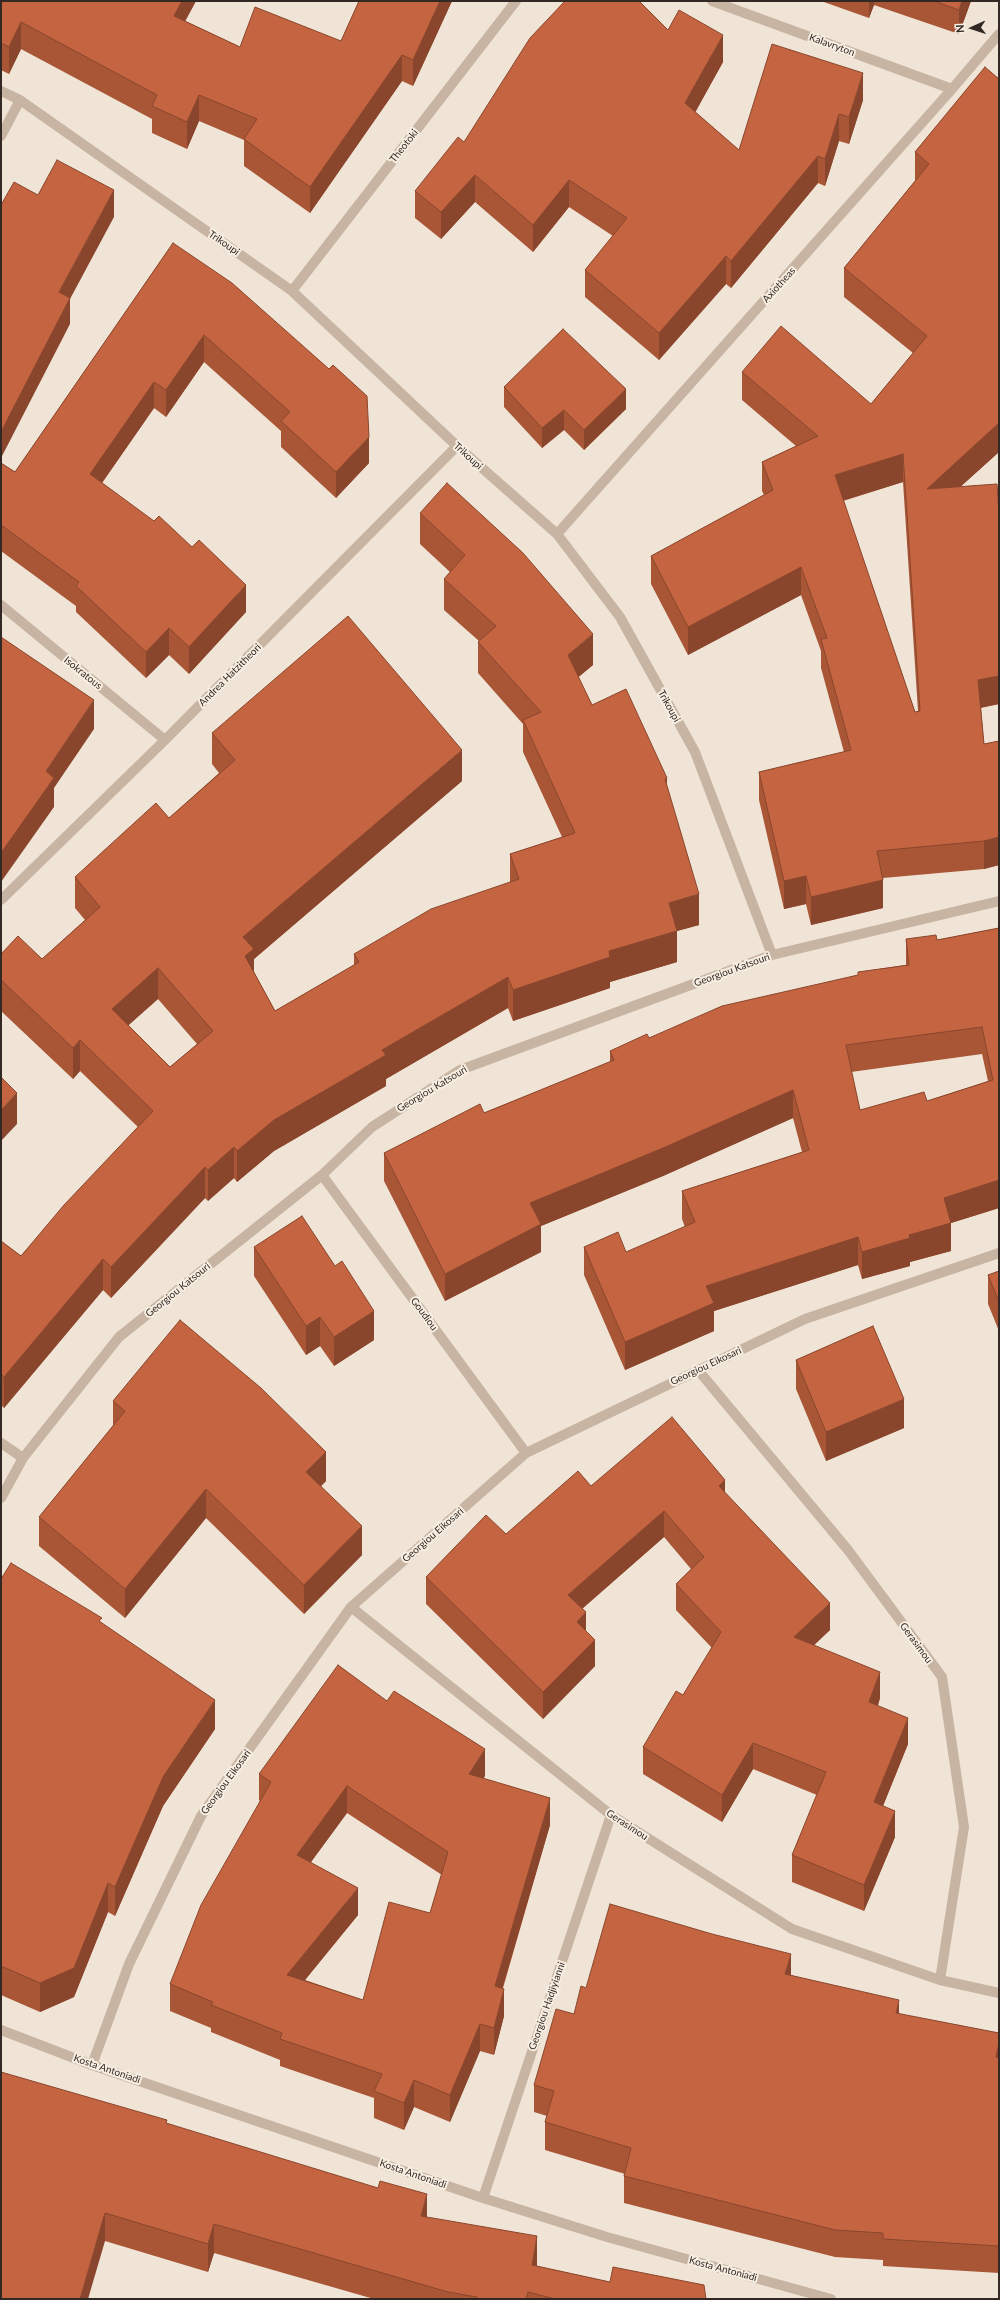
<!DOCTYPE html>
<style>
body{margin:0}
#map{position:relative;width:1000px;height:2300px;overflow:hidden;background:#f0e4d6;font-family:Lato,sans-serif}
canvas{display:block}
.frame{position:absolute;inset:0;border:2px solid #322925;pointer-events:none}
.north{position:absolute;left:952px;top:8px;width:40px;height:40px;-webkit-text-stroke:3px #f8efe2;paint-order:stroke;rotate:267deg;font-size:11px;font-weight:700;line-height:16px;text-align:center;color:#322925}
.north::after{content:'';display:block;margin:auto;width:14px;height:18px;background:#322925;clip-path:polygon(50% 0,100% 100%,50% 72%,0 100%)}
</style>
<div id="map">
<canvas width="1000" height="2300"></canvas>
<div class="frame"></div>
<div class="north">N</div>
</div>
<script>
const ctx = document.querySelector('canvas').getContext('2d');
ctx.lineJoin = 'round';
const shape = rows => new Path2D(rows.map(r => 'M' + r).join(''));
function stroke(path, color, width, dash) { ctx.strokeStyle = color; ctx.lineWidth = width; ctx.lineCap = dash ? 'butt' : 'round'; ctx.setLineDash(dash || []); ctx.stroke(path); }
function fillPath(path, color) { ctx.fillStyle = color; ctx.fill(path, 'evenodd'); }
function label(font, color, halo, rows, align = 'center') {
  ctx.font = font + ' Lato,sans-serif'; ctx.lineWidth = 4; ctx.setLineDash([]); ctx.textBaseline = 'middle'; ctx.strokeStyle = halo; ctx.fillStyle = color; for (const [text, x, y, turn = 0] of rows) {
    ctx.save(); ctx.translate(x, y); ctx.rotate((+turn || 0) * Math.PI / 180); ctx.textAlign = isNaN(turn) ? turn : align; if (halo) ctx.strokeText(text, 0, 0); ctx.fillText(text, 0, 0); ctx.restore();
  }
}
stroke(shape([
 [712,1,952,89],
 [1,91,20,100,292,291,457,446,557,534,620,617,695,752,772,955],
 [1,136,20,100],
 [292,291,516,1],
 [557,534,952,89,999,34],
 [1,605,165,740],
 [1,900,165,740,457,446],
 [322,1175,526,1453],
 [698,1370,848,1550,942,1677,964,1827,940,1980],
 [1,1443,23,1458],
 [1,1498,23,1458,119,1337,322,1175,372,1127,460,1070,772,955,999,901],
 [351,1607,611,1815,792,1929,940,1980,999,1993],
 [1,2030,92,2065,483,2198,607,2237,831,2299],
 [92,2065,129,1964,201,1816,351,1607,526,1453,805,1319,999,1253],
 [483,2198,611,1815]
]), '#c7b4a3', 10);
fillPath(shape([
 [1,1,196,1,185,21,240,47,341,41,359,1,358,1,452,1,413,86,402,81,310,213,244,166,244,140,199,121,187,149,152,133,152,119,21,49,9,74,1,70],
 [821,1,971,1,959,34,874,5,869,18],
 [668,30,723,62,695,112,739,150,863,100,849,144,839,141,825,186,818,183,731,288,726,284,659,360,585,297,585,270,613,236,569,207,533,252,475,202,441,239,415,218,415,191,464,142],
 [985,67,999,452,960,487,999,704,981,708,984,744,999,741,999,865,984,869,883,878,883,908,811,925,806,904,784,909,759,800,759,772,844,752,821,668,821,651,801,595,688,655,651,584,651,556,764,495,762,491,762,462,796,446,742,400,742,372,871,404,913,353,844,297,844,268,915,181,915,152],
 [903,482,918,711,915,712,843,501],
 [173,243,369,463,336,498,281,447,281,431,204,362,166,417,154,408,102,483,246,612,189,674,169,655,146,678,76,612,76,606,1,551,1,463,15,472],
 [504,387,626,409,584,450,564,430,542,448,504,407],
 [420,513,593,665,578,677,592,705,667,787,699,925,677,931,677,962,610,982,610,988,513,1021,508,1008,386,1079,386,1086,274,1151,237,1182,234,1178,208,1201,205,1198,111,1298,103,1290,4,1408,1,1405,1,1241,21,1256,138,1127,80,1071,73,1079,1,1011,1,954,42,959,85,920,75,908,75,877,169,818,219,773,212,764,212,733,462,781,254,959,254,972,275,1011,354,965,354,954,510,882,510,854,562,837,523,752,523,724,478,673,478,642,479,641,444,610,444,579,450,572,420,544],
 [158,999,197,1044,170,1067,128,1025],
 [999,928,999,1208,951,1223,951,1251,910,1262,910,1266,862,1279,858,1265,714,1311,714,1331,625,1370,584,1275,584,1247,626,1252,685,1227,682,1219,682,1191,802,1152,793,1118,663,1176,541,1226,541,1252,445,1301,384,1181,384,1153,610,1062,610,1051,649,1038,858,975,858,972,906,965,906,939,937,940],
 [982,1054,988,1081,927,1101,860,1110,851,1072],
 [254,1247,335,1266,374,1340,334,1366,320,1346,306,1355,254,1276],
 [999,1271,999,1331,988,1304,988,1275],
 [796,1360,904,1428,826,1461,796,1389],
 [113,1401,326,1481,321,1486,362,1555,304,1614,206,1518,125,1618,39,1546,39,1517,113,1426],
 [591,1486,725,1493,830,1630,814,1645,880,1698,878,1706,908,1744,883,1806,895,1837,864,1911,792,1882,792,1855,817,1795,753,1769,722,1822,643,1774,643,1747,683,1695,712,1648,676,1610,676,1584,691,1569,664,1537,582,1609,586,1631,595,1666,543,1719,426,1604,426,1577,506,1534],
 [1,1579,102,1623,215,1729,163,1806,115,1916,108,1912,74,1997,40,2012,1,1995],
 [259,1774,485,1776,483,1778,550,1825,503,1988,504,2016,494,2055,480,2051,450,2122,414,2107,404,2130,374,2118,374,2098,280,2066,280,2060,211,2032,211,2028,170,2011,170,1984,260,1801,259,1800],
 [347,1813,442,1875,430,1913,363,2000,305,1980,358,1915,311,1862],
 [791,1975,899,2014,999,2033,999,2273,883,2266,883,2260,835,2257,624,2203,624,2176,625,2174,545,2150,545,2122,547,2116,534,2112,534,2085,574,2014,586,1988],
 [167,2123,427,2218,537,2265,537,2266,610,2282,706,2299,374,2299,214,2253,208,2272,105,2241,1,2299]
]), '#a95637');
fillPath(shape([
 [182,1,196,1,174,42,174,16],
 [440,1,452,1,413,86,413,60],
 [869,1,874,1,874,5,869,18],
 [962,1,971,1,959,34,959,10],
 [21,22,21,49,9,74,9,47],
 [723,35,723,62,685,131,685,103],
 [402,55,402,81,310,213,310,187],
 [863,73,863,100,849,144,849,117],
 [199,95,199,121,187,149,187,122],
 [839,114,839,141,825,186,825,159],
 [818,156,818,183,731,288,731,261],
 [475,175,475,202,441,239,441,212],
 [569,180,569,207,533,252,533,225],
 [114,190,114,217,70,299,70,324,1,458,1,432,59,292],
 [726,256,726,284,659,360,659,333],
 [204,335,204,362,166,417,166,390],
 [154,382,154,408,90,500,90,474],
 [626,389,626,409,584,450,584,430],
 [564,410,564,430,542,448,542,428],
 [999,423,999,452,927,517,927,489],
 [369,437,369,463,336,498,336,472],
 [903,454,903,482,835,503,835,475],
 [801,567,801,595,688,655,688,627],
 [246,585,246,612,189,674,189,647],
 [169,628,169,655,146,678,146,652],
 [593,634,593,665,568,686,568,655],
 [999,676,999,704,978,708,978,680],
 [94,700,94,729,54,788,54,807,1,882,1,853,46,771],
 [462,750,462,781,254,959,254,980,245,988,243,937],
 [667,778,667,809,665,779],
 [999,837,999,865,984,869,984,841],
 [806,876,806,904,784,909,784,881],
 [883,880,883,908,811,925,811,897],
 [699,894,699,925,677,931,677,962,610,982,610,988,513,1021,513,990,609,951,669,903],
 [158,968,158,999,112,1040,112,1009],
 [508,977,508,1008,386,1079,386,1086,274,1151,237,1182,237,1151,274,1120,382,1050],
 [80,1040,80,1071,73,1079,73,1048],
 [793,1090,793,1118,663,1176,541,1226,541,1252,445,1301,445,1274,530,1203],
 [17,1093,17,1124,1,1141,1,1110],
 [234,1147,234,1178,208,1201,208,1170],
 [205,1167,205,1198,111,1298,111,1267],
 [999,1180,999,1208,951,1223,951,1251,910,1262,910,1266,862,1279,862,1252,909,1235,944,1198],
 [858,1237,858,1265,714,1311,714,1331,625,1370,625,1342,706,1286],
 [103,1259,103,1290,4,1408,4,1377],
 [374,1311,374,1340,334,1366,334,1337],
 [320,1317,320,1346,306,1355,306,1326],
 [904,1399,904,1428,826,1461,826,1432],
 [326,1452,326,1481,306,1501,306,1472],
 [725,1480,725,1506,719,1486],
 [206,1489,206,1518,125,1618,125,1589],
 [664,1511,664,1537,568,1621,568,1595],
 [362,1526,362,1555,304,1614,304,1585],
 [830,1603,830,1630,794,1664,794,1637],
 [586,1612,586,1639,577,1622],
 [595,1640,595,1666,543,1719,543,1692],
 [880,1672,880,1698,869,1728,869,1702],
 [215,1700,215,1729,163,1806,115,1916,115,1887,163,1777],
 [908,1718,908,1744,874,1828,874,1802],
 [753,1743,753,1769,722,1822,722,1795],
 [485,1749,485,1776,469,1801,469,1774],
 [347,1786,347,1813,297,1881,297,1855],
 [550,1798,550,1825,495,2013,495,1986],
 [895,1811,895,1837,864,1911,864,1885],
 [108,1883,108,1912,74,1997,40,2012,40,1983],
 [358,1888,358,1915,287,2002,287,1975],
 [791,1954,791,1981,785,1974],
 [504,1989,504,2016,494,2055,494,2028],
 [899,2000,899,2027,896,2013],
 [480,2024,480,2051,450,2122,450,2095],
 [999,2043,999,2070,996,2057],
 [414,2080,414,2107,404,2130,404,2103],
 [427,2194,427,2223,421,2216],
 [105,2213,105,2241,88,2299,80,2299],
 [214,2224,214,2253,208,2272,208,2244],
 [537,2236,537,2265,532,2293,532,2265]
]), '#89462d');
const building = shape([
 [1,1,182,1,174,16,240,47,255,7,341,41,359,1,440,1,413,60,402,55,310,187,244,139,257,119,199,95,187,122,152,106,157,95,21,22,9,47,1,43,1,1],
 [565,1,639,1,668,30,679,10,723,35,685,103,739,150,772,44,863,73,849,117,839,114,825,159,818,156,731,261,726,256,659,333,585,270,627,218,569,180,533,225,475,175,441,212,415,191,458,137,464,142,530,38,565,1],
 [934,1,962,1,959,10,934,1],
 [985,67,999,79,999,423,927,489,997,484,999,514,999,676,978,680,984,744,999,741,999,837,984,841,877,851,883,880,811,897,806,876,784,881,759,772,851,750,821,639,827,638,801,567,688,627,651,556,773,490,762,462,818,436,742,372,781,326,871,404,927,336,844,268,929,164,915,152,985,67],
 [903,454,920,711,915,712,835,475,903,454],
 [57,160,114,190,59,292,70,298,1,432,1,205,14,182,38,195,57,160],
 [173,243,232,283,329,369,333,365,367,396,369,437,336,472,281,421,290,412,204,335,166,390,154,382,90,474,154,521,159,516,192,547,199,540,246,585,189,647,169,628,146,652,76,586,79,582,1,525,1,463,15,472,173,243],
 [563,329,626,389,584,430,564,410,542,428,504,387,563,329],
 [447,483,523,553,593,634,568,655,592,705,626,689,667,778,665,779,699,894,669,903,677,931,609,951,610,957,513,990,508,977,382,1050,386,1055,274,1120,237,1151,234,1147,208,1170,205,1167,111,1267,103,1259,4,1377,1,1374,1,1241,21,1256,64,1205,153,1111,80,1040,73,1048,1,980,1,954,18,936,42,959,100,907,75,877,156,803,169,818,235,760,212,733,348,616,462,750,243,937,254,949,245,956,275,1011,359,962,354,954,431,909,519,879,510,854,575,833,523,720,541,712,478,642,496,626,444,579,465,555,420,513,447,483],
 [158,968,213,1031,170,1067,112,1009,158,968],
 [1,637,94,700,46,771,54,778,1,853,1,637],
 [999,928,999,1180,944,1198,951,1223,909,1235,910,1238,862,1252,858,1237,706,1286,714,1303,625,1342,584,1247,618,1232,626,1252,695,1222,682,1191,809,1150,793,1090,663,1148,530,1203,541,1224,445,1274,384,1153,480,1104,484,1113,614,1060,610,1051,647,1034,649,1038,722,1006,858,975,858,972,909,965,906,939,936,935,937,940,999,928],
 [982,1027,993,1080,927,1101,924,1092,860,1110,846,1045,982,1027],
 [1,1077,17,1093,1,1110,1,1077],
 [302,1216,335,1266,342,1261,374,1311,334,1337,320,1317,306,1326,254,1247,302,1216],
 [999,1271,999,1302,988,1275,999,1271],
 [180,1320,261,1388,326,1452,306,1472,362,1526,304,1585,206,1489,125,1589,39,1517,125,1411,113,1401,180,1320],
 [873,1326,904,1399,826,1432,796,1360,873,1326],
 [672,1417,725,1480,719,1486,830,1603,794,1637,880,1672,869,1702,908,1718,874,1802,895,1811,864,1885,792,1855,826,1772,753,1743,722,1795,643,1747,676,1691,683,1695,721,1632,676,1584,704,1557,664,1511,568,1595,586,1612,577,1622,595,1640,543,1692,426,1577,486,1515,506,1534,578,1471,591,1486,672,1417],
 [11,1563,102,1618,99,1621,215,1700,163,1777,115,1887,108,1883,74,1968,40,1983,1,1966,1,1579,11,1563],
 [338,1665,387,1701,394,1691,485,1749,469,1774,550,1798,495,1986,504,1989,494,2028,480,2024,450,2095,414,2080,404,2103,374,2091,382,2074,280,2039,282,2033,211,2005,213,2002,170,1984,201,1905,271,1782,259,1774,338,1665],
 [347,1786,448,1852,430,1913,389,1902,363,2000,287,1975,358,1888,297,1855,347,1786],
 [610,1904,712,1934,791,1954,785,1974,899,2000,896,2013,999,2033,999,2043,996,2057,999,2058,999,2246,883,2239,883,2233,835,2230,624,2176,631,2148,545,2122,554,2091,534,2085,556,2009,574,2014,581,1986,586,1988,610,1904],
 [1,2072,167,2120,166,2123,378,2188,380,2181,427,2194,421,2216,537,2236,532,2265,610,2282,613,2267,704,2285,706,2299,555,2299,528,2292,526,2299,477,2299,477,2297,448,2292,214,2224,208,2244,105,2213,80,2299,1,2299,1,2072]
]);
fillPath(building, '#c46440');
stroke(building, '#89462d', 1);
label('10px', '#322925', '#f8efe2', [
 ["Kalavryton",832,45,20],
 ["Theotoki",404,146,-52],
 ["Trikoupi",224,243,35],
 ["Axiotheas",779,285,-48],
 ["Trikoupi",468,456,42],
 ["Isokratous",83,673,39],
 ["Andrea Hatzitheori",230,675,-45],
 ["Trikoupi",669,706,61],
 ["Georgiou Katsouri",732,970,-20],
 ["Georgiou Katsouri",432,1089,-31],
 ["Georgiou Katsouri",178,1290,-39],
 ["Goudiou",424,1314,54],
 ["Georgiou Eikosari",706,1366,-25],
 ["Georgiou Eikosari",433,1535,-41],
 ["Gerasimou",916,1643,54],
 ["Georgiou Eikosari",226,1782,-54],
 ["Gerasimou",627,1825,33],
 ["Georgiou Hadjiyianni",547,2006,-71],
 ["Kosta Antoniadi",107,2069,19],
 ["Kosta Antoniadi",413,2174,19],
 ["Kosta Antoniadi",723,2269,15]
]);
</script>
